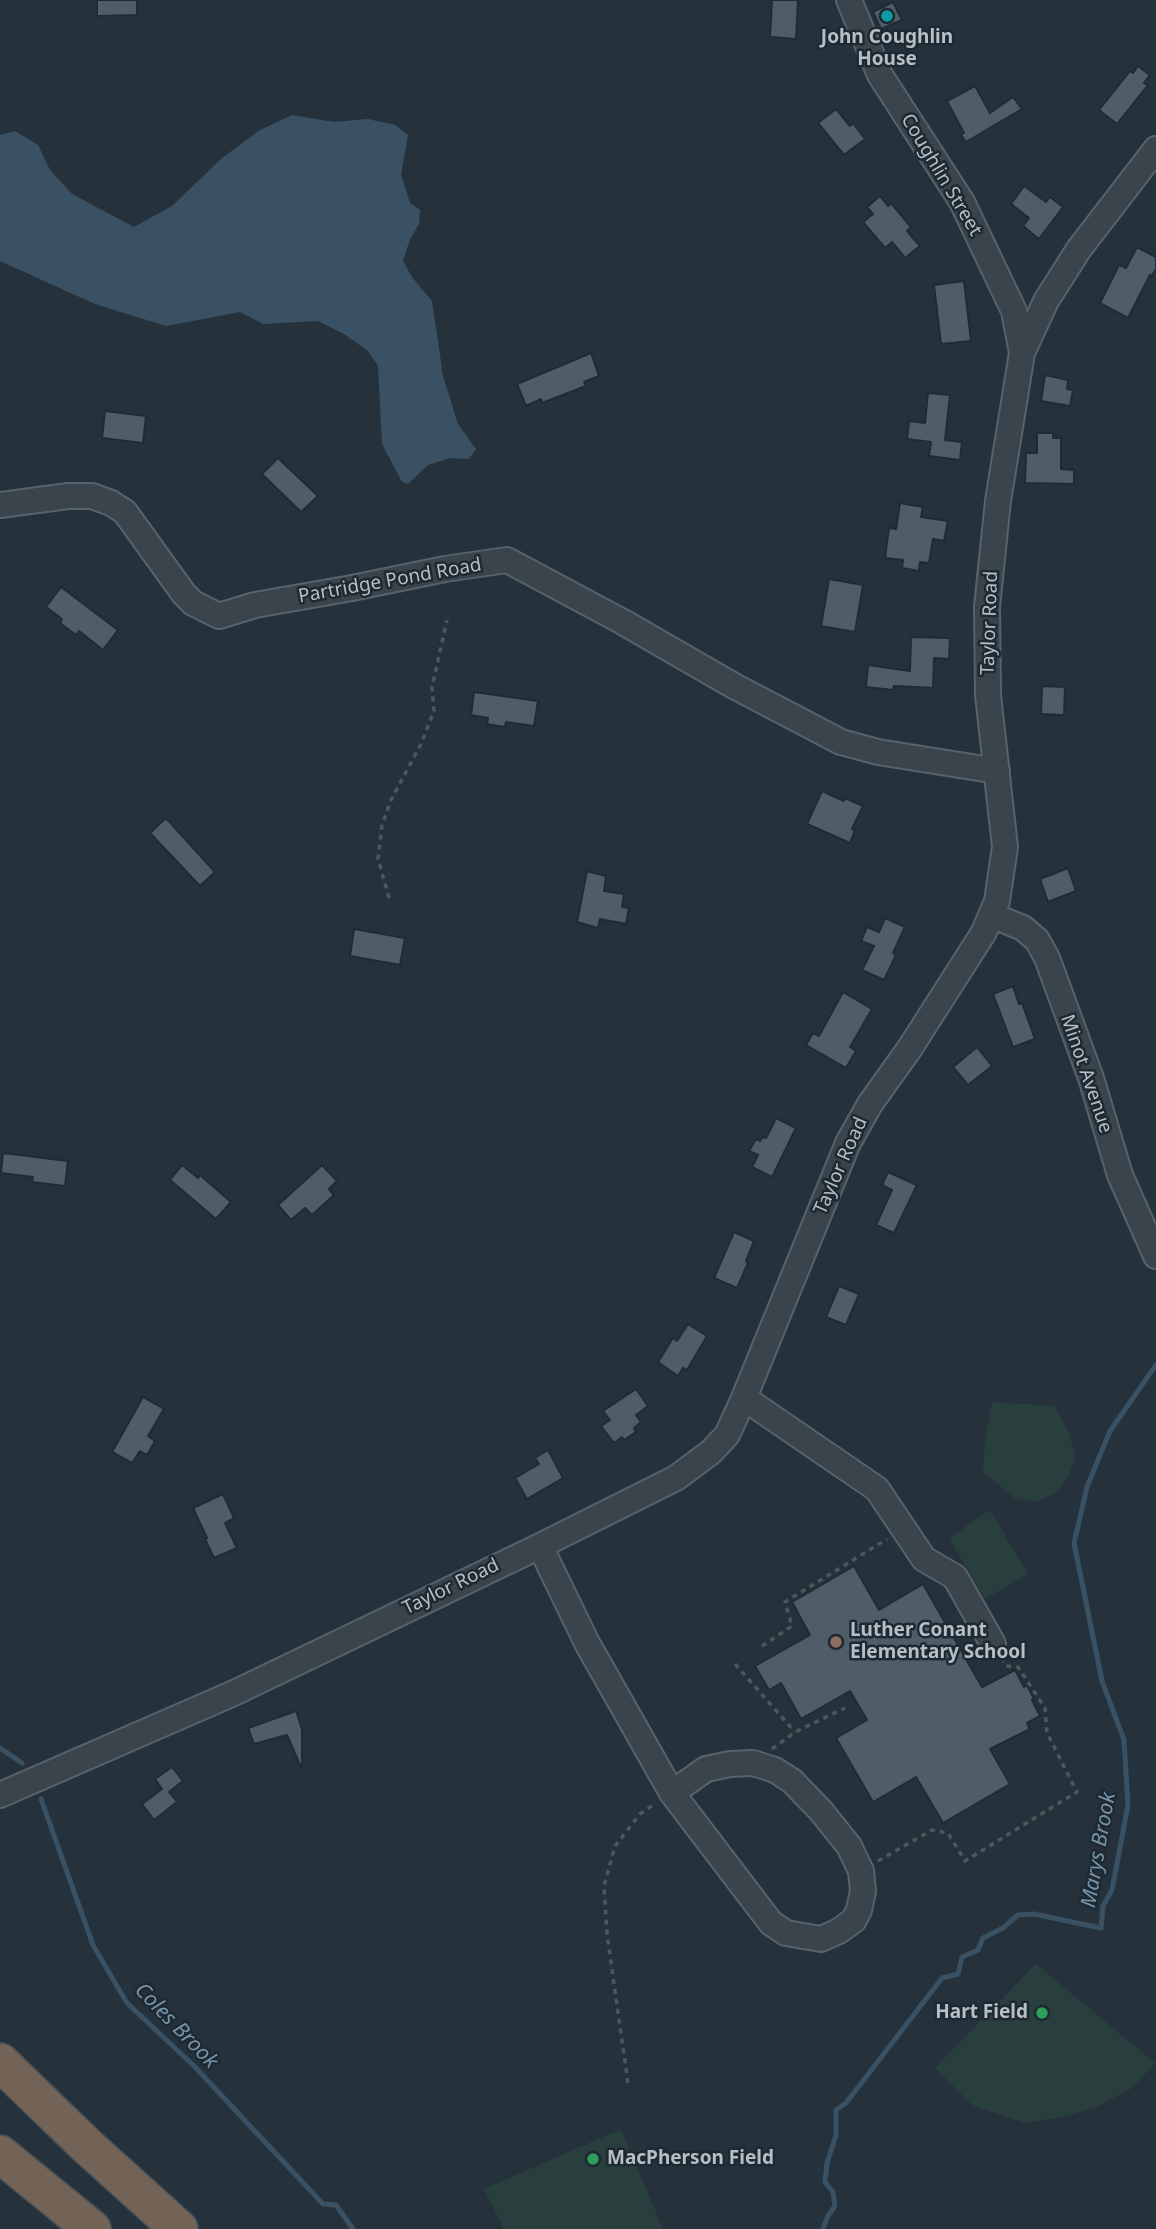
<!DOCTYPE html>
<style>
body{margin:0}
canvas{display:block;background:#25323c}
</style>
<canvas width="1156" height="2229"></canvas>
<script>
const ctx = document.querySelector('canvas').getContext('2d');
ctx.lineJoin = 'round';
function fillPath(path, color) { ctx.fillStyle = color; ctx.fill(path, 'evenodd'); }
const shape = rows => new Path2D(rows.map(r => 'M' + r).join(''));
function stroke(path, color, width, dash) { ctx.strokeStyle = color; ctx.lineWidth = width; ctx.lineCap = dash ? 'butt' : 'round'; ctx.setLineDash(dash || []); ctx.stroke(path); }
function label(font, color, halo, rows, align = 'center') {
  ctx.font = font + ' "Noto Sans",sans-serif'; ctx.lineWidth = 5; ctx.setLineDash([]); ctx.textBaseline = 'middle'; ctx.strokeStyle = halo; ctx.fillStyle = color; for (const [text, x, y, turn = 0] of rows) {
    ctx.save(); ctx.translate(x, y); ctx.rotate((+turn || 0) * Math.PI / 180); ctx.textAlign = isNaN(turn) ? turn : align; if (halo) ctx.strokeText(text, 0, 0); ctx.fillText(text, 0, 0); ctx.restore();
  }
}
fillPath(shape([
 [992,1402,1054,1406,1069,1432,1075,1457,1069,1475,1057,1491,1038,1502,1016,1499,983,1472,985,1440],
 [990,1510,1028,1574,985,1599,949,1538],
 [1036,1964,1155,2063,1132,2088,1097,2107,1066,2116,1026,2123,972,2105,935,2068],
 [621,2129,663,2229,504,2229,484,2189]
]), '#283f3e');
fillPath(shape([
 [292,115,334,122,368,119,395,125,408,135,401,175,410,203,420,210,419,224,410,239,403,261,412,277,432,301,443,376,458,424,476,449,469,459,450,458,428,465,408,484,402,482,382,444,378,366,368,351,344,334,318,321,263,324,240,312,166,326,95,304,0,261,0,135,15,131,38,145,50,170,72,194,134,227,172,206,222,158,260,130]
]), '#395163');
stroke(shape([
 [0,1748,22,1763],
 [41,1799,93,1945,127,2003,194,2066,323,2204,336,2205,353,2229],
 [823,2229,828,2216,835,2206,833,2192,825,2182,827,2163,836,2135,836,2110,846,2103,942,1978,958,1974,962,1957,978,1950,983,1938,1003,1928,1018,1915,1034,1914,1101,1928,1103,1906,1112,1890,1128,1805,1124,1740,1102,1681,1074,1543,1087,1487,1110,1431,1156,1365]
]), '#395163', 5);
const building = shape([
 [97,0,137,0,137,15,97,16,97,0],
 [772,0,798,0,796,39,770,37,772,0],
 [893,2,902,20,881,29,873,12,893,2],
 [1138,66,1150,75,1144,83,1148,85,1117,124,1099,110,1130,71,1133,73,1138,66],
 [975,86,990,113,1013,97,1022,109,966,142,961,135,964,133,947,101,975,86],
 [836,109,850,126,853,123,865,139,844,155,818,123,836,109],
 [1024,186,1046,202,1050,197,1063,207,1039,239,1023,226,1029,218,1011,204,1024,186],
 [880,196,888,206,891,203,911,227,907,231,920,246,905,258,892,242,885,248,863,222,873,214,867,207,880,196],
 [1137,247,1156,257,1156,269,1152,276,1150,275,1128,318,1100,303,1119,265,1126,268,1137,247],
 [964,281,971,341,941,344,934,285,964,281],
 [591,353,599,376,584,382,586,386,542,403,541,399,526,406,517,384,591,353],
 [1045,375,1068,380,1067,389,1073,390,1070,406,1041,401,1045,375],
 [928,393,950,395,945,440,962,442,960,460,929,456,931,442,907,439,909,421,925,423,928,393],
 [105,411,146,416,143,443,102,438,105,411],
 [1037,433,1053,433,1053,438,1061,438,1061,469,1074,470,1074,484,1025,483,1026,453,1037,453,1037,433],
 [278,458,318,496,301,512,262,474,278,458],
 [900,503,923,507,921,517,948,521,944,541,933,539,929,563,920,562,919,571,902,568,903,560,885,558,889,528,896,529,900,503],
 [829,579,863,585,855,632,821,626,829,579],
 [61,587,118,630,103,650,79,631,76,635,60,623,62,619,46,607,61,587],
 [911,637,950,638,949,659,934,658,933,688,894,686,893,690,866,687,868,665,910,671,911,637],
 [1042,686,1065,687,1064,715,1041,714,1042,686],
 [474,692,538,701,534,726,506,722,505,727,487,724,488,718,471,715,474,692],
 [822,791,844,801,845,798,863,806,852,829,855,830,850,843,807,824,822,791],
 [166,818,215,872,200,886,150,833,166,818],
 [1068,868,1076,891,1048,902,1040,879,1068,868],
 [587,871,606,876,604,891,624,894,622,907,629,908,626,924,600,919,598,928,577,922,587,871],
 [885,918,905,927,893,953,896,955,884,980,862,970,874,946,861,941,867,927,879,932,885,918],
 [354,929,405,938,400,965,350,956,354,929],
 [1013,986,1019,1004,1022,1003,1035,1039,1013,1047,993,994,1013,986],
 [843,992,872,1009,850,1047,856,1051,846,1068,806,1045,813,1033,819,1036,843,992],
 [977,1047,992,1066,968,1085,953,1067,977,1047],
 [776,1118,796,1128,772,1177,752,1167,758,1155,749,1151,756,1139,760,1141,763,1137,766,1138,776,1118],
 [3,1153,68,1161,65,1186,32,1182,33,1177,1,1173,3,1153],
 [182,1165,198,1178,200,1175,231,1202,216,1219,170,1180,182,1165],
 [322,1165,337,1181,329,1189,334,1195,312,1215,305,1208,291,1220,278,1205,322,1165],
 [888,1172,917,1185,894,1233,876,1225,892,1190,882,1185,888,1172],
 [734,1232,754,1241,746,1261,748,1263,737,1288,714,1278,734,1232],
 [839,1286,859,1294,846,1325,826,1317,839,1286],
 [688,1324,707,1336,687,1370,683,1368,678,1376,658,1362,673,1338,677,1341,688,1324],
 [636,1389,648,1406,636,1415,641,1422,634,1428,636,1432,624,1440,622,1437,614,1443,601,1426,610,1420,603,1411,636,1389],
 [143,1397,164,1409,148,1436,155,1441,147,1455,140,1451,132,1463,112,1452,143,1397],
 [548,1450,563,1478,527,1499,515,1478,539,1464,535,1458,548,1450],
 [223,1494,234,1518,225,1523,237,1548,214,1558,205,1539,207,1538,193,1508,223,1494],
 [854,1566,879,1610,923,1584,982,1687,1015,1670,1024,1687,1027,1685,1034,1699,1032,1700,1040,1716,1027,1723,1030,1729,990,1749,1010,1784,943,1823,916,1777,873,1802,836,1738,867,1720,850,1691,801,1719,781,1683,769,1690,755,1666,810,1635,792,1602,854,1566],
 [296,1711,302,1729,302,1770,287,1735,254,1744,248,1728,296,1711],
 [172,1767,183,1781,169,1792,177,1802,154,1820,142,1804,162,1789,155,1779,172,1767]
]);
fillPath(building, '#4e5d67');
stroke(building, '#202b33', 2);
const minor = shape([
 [849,0,880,75,962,202,1014,311,1022,353],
 [0,505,68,496,92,496,111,503,125,512,184,594,193,603,219,616,255,605,352,588,445,569,507,560,623,622,734,686,841,742,878,752,997,771],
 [991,915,1023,928,1037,940,1047,958,1091,1078,1120,1175,1156,1256],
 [744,1398,877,1489,924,1559,955,1577,993,1644],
 [540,1546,587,1643,672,1793,771,1923,786,1933,821,1939,839,1931,854,1920,859,1910,863,1891,861,1871,849,1846,821,1811,792,1781,775,1770,753,1763,730,1764,706,1769,672,1793],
 [0,1795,234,1693,540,1546,676,1478,711,1452,727,1435,744,1398,848,1143,870,1104,910,1048,984,932,997,901,1005,847,988,695,987,607,998,501,1022,353,1046,301,1079,249,1156,149]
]);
const highway = shape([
 [0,2062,86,2145,179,2229],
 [0,2154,92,2229]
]);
stroke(minor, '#57626a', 28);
stroke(highway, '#444f57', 40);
stroke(shape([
 [389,898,378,859,382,825,391,800,421,744,434,711,432,687,447,620],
 [762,1646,792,1626,785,1602,887,1539],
 [735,1664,795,1732],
 [772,1749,795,1732,845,1708],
 [878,1861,932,1830,948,1833,965,1861,1077,1792,1047,1733,1045,1708,1018,1667,1006,1666,1003,1661],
 [628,2083,607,1934,604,1886,615,1846,640,1814,656,1803]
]), '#475b5b', 3.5, [5, 5]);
stroke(minor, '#39444c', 24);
stroke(highway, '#726356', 37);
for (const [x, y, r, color] of [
 [887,16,7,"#0f9aa8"],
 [836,1642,7,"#8d6e63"],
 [1042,2013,7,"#2e9e5b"],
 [593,2159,7,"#2e9e5b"]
]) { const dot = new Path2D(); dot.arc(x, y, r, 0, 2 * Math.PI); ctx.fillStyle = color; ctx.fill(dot); stroke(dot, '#1e2931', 2.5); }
label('bold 19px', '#b4bfc8', '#1e2931', [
 ["John Coughlin",887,38,"center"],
 ["House",887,60,"center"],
 ["Luther Conant",850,1631],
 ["Elementary School",850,1653],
 ["Hart Field",1028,2013,"right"],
 ["MacPherson Field",607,2159]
], 'left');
label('19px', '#b4bfc8', '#1e2931', [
 ["Coughlin Street",941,175,59],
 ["Partridge Pond Road",390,581,-10],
 ["Taylor Road",990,623,-88],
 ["Minot Avenue",1086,1074,71],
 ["Taylor Road",841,1166,-66],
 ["Taylor Road",451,1587,-26]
]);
label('italic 21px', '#7694aa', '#1e2931', [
 ["Marys Brook",1099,1850,-80],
 ["Coles Brook",176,2026,46]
]);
</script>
